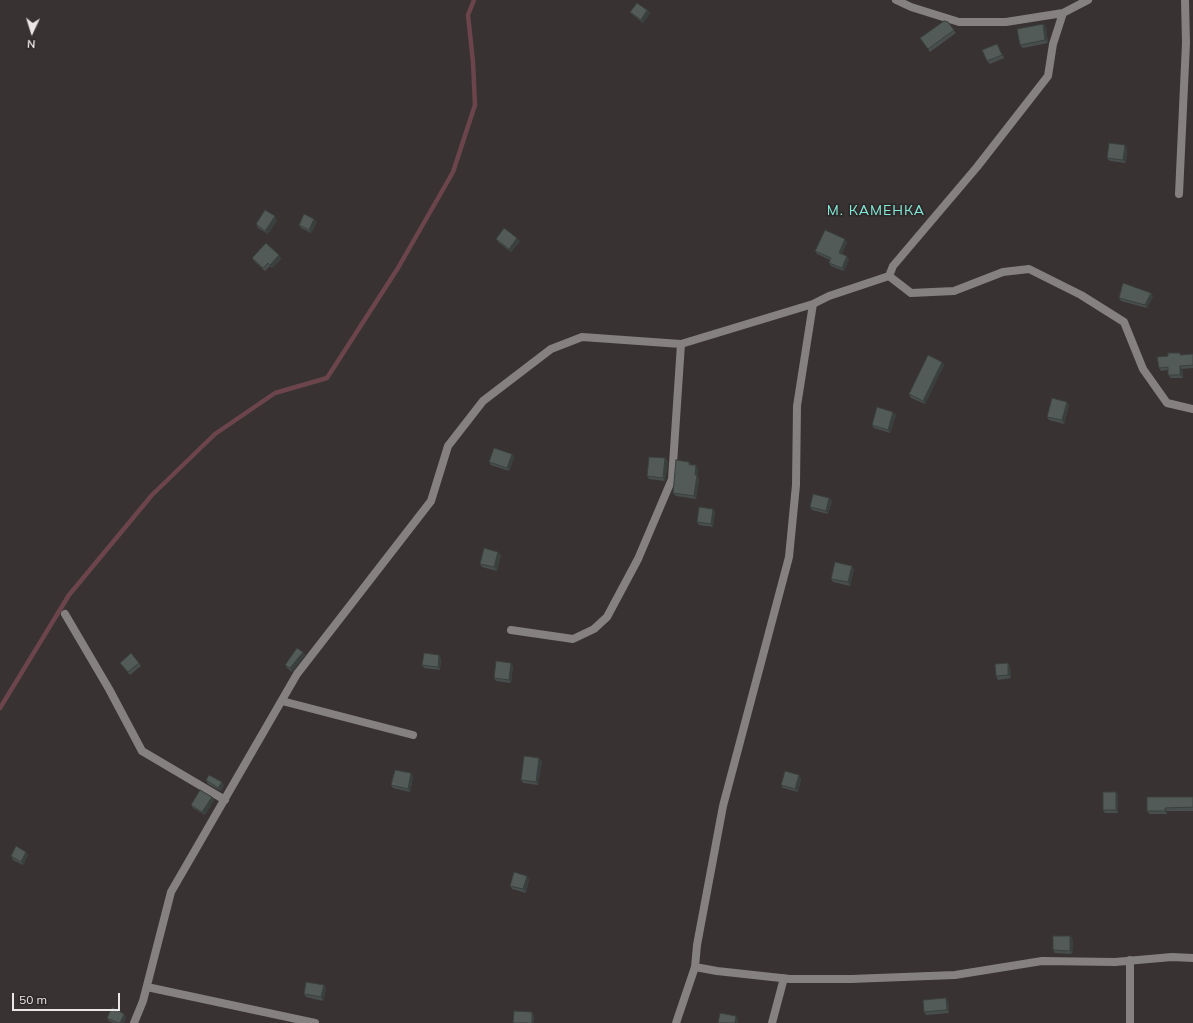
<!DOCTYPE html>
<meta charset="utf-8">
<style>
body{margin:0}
#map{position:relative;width:1193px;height:1023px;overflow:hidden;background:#383232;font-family:Mulish,sans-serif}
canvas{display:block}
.north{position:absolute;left:12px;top:12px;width:40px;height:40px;-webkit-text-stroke:3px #2e2828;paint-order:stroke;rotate:184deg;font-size:11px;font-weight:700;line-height:16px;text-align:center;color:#ebe7e7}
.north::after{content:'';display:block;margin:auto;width:14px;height:18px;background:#ebe7e7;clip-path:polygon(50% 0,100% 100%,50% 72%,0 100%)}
.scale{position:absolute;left:12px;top:993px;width:108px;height:18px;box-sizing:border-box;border:2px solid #ebe7e7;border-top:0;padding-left:5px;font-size:12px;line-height:14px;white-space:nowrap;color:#ebe7e7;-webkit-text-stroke:3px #2e2828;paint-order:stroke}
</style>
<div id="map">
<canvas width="1193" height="1023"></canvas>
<div class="north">N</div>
<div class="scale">50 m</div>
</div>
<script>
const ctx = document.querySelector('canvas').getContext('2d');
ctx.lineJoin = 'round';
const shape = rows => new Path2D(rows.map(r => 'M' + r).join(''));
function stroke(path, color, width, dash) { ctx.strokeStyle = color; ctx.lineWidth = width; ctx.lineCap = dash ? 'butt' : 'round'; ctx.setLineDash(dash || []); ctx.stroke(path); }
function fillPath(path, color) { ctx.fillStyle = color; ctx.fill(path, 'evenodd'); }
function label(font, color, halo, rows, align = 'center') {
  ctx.font = font + ' Mulish,sans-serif'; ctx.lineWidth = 3.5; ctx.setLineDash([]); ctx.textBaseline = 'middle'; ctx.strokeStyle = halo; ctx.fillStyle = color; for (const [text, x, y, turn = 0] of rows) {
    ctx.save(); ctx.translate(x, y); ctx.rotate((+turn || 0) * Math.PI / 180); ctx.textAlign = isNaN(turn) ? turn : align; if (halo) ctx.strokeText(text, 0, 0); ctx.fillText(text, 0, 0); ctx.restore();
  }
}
stroke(shape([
 [0,708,69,595,152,495,215,434,275,393,327,378,398,268,453,172,475,105,473,62,468,15,474,0]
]), '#6b454b', 4.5);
stroke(shape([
 [896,0,911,7,959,22,1006,22,1063,13],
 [1088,0,1063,13,1053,44,1048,76,977,167,893,266,889,276,911,293,954,291,1003,272,1029,269,1081,295,1124,322,1143,369,1167,403,1193,409],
 [1179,194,1186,43,1185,0],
 [889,276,829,296,813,304,797,406,796,485,789,557,723,806,697,945,695,967,717,971,790,979,851,979,955,975,1042,961,1115,962,1172,957,1193,958],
 [65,614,109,689,142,751,225,800],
 [511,630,573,639,594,629,607,617,638,559,672,479,681,344],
 [282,701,413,735],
 [1130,960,1130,1023],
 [147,987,315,1023],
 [134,1023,143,1001,171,892,297,674,431,501,448,446,483,401,551,349,582,337,681,344,813,304],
 [676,1023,695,967],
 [772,1023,784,978]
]), '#858181', 8);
fillPath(shape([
 [647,10,650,13,643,23,633,15,630,12],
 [948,22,956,33,930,52,920,38],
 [1043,24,1046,27,1048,43,1023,48,1020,45],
 [997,44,999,47,1004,58,990,64,987,61],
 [1127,148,1126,163,1110,161,1107,158],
 [277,220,268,234,258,228,256,224],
 [317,222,311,233,301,228,299,225],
 [496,239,520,241,511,252,498,242],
 [847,242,842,254,849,259,844,271,831,266,829,263,830,260,817,254,815,251],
 [279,255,281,259,272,268,270,266,265,271,254,261,252,258],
 [1151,293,1153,296,1147,308,1121,301,1119,298],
 [1180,353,1181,355,1193,354,1193,368,1182,369,1183,378,1171,378,1168,375,1168,370,1161,371,1159,368,1168,356],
 [942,362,944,365,925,404,911,398,909,394],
 [1067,402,1069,405,1064,424,1049,420,1047,417],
 [896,415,890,433,874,428,872,425],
 [512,454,514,458,509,471,491,465,489,462],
 [665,458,668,462,665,481,649,479,647,476],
 [689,462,691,465,698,469,697,476,699,479,696,499,676,496,673,493],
 [829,498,832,501,828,514,812,510,810,507],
 [713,509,715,512,713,527,699,525,697,522],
 [501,555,497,571,482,567,480,564],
 [854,569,850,586,833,582,831,579],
 [303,652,305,655,292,672,287,668,285,665],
 [441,658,440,670,424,668,422,665],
 [120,663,139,663,141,666,130,675],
 [1008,663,1010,666,1011,678,998,680,996,676],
 [513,666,511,683,496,681,494,678],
 [542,761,538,785,523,783,521,780],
 [799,775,801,779,798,792,783,788,781,785],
 [413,777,410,792,393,788,391,785],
 [206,780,224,785,221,791,208,784],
 [1116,792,1118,795,1118,813,1105,813,1103,810],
 [1193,797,1193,811,1167,811,1167,814,1149,814,1147,811],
 [214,800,205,815,193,808,191,805],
 [26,852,28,855,23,865,13,860,11,856],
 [529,879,526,893,512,889,510,886],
 [1070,936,1073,940,1072,954,1055,953,1053,950],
 [324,985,326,989,323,1001,306,997,304,994],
 [948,1001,949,1013,926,1015,924,1012],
 [124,1014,126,1017,124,1023,113,1023,109,1021,107,1018]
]), '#474e4d');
fillPath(shape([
 [647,10,650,13,643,23,641,20],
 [1043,24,1046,27,1048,43,1045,40],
 [997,44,999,47,1004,58,1002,55],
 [1125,145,1127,148,1126,163,1123,160],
 [275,216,277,220,268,234,265,231],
 [314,219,317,222,311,233,309,230],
 [517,238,520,241,511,252,509,249],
 [845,239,847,242,841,256,839,253],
 [279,255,281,259,272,268,270,265],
 [847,256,849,259,844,271,842,268],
 [1151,293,1153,296,1147,308,1145,305],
 [942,362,944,365,925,404,923,401],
 [1180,366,1182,369,1183,378,1180,375],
 [1067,402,1069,405,1064,424,1062,420],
 [893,412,896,415,890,433,888,430],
 [512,454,514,458,509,471,507,468],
 [665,458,668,462,665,481,663,478],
 [696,465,698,469,697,476,699,479,696,499,694,496,695,475],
 [829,498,832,501,828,514,826,511],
 [713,509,715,512,713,527,711,524],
 [498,552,501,555,497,571,494,567],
 [852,566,854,569,850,586,848,582],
 [303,652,305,655,292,672,290,668],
 [439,655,441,658,440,670,438,667],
 [511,663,513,666,511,683,509,680],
 [1008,663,1010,666,1011,678,1008,675],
 [539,758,542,761,538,785,536,782],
 [411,773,413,777,410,792,408,789],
 [799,775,801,779,798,792,795,789],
 [222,782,224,785,221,791,218,788],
 [1116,792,1118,795,1118,813,1116,810],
 [212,797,214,800,205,815,202,812],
 [1165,808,1167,811,1167,814,1165,811],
 [26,852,28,855,23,865,21,862],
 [527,876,529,879,526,893,523,889],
 [1070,936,1073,940,1072,954,1070,951],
 [324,985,326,989,323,1001,321,997],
 [946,998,948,1001,949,1013,947,1010],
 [532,1012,534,1015,534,1023,532,1023],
 [124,1014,126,1017,124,1023,120,1023],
 [736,1016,738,1019,738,1023,735,1023]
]), '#3a403e');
const building = shape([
 [637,3,647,10,641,20,630,12,637,3],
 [944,21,948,22,954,30,928,49,920,38,944,21],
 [1043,24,1045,40,1020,45,1017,29,1043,24],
 [997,44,1002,55,987,61,982,50,997,44],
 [1109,143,1125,145,1123,160,1107,158,1109,143],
 [265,210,275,216,265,231,256,224,265,210],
 [304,214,314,219,309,230,299,225,304,214],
 [504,228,517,238,509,249,496,239,504,228],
 [825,230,845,239,839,253,847,256,842,268,829,263,831,258,815,251,825,230],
 [266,243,279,255,270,265,268,263,263,268,252,258,266,243],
 [1123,283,1151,293,1145,305,1119,298,1123,283],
 [1168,353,1180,353,1180,355,1193,354,1193,365,1180,366,1180,375,1168,375,1168,367,1159,368,1157,357,1168,356,1168,353],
 [928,355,942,362,923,401,909,394,928,355],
 [1052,398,1067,402,1062,420,1047,417,1052,398],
 [877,407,893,412,888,430,872,425,877,407],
 [494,448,512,454,507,468,489,462,494,448],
 [649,457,665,458,663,478,647,476,649,457],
 [676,460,689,462,689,465,696,465,695,475,697,475,694,496,673,493,676,460],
 [813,494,829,498,826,511,810,507,813,494],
 [699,507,713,509,711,524,697,522,699,507],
 [484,548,498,552,494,567,480,564,484,548],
 [835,562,852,566,848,582,831,579,835,562],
 [297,648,303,652,290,668,285,665,297,648],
 [131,653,139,663,128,672,120,663,131,653],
 [424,653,439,655,438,667,422,665,424,653],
 [496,661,511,663,509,680,494,678,496,661],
 [1008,663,1008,675,996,676,995,664,1008,663],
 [524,756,539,758,536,782,521,780,524,756],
 [395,770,411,773,408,789,391,785,395,770],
 [785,771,799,775,795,789,781,785,785,771],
 [209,775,222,782,218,788,206,780,209,775],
 [200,790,212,797,202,812,191,805,200,790],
 [1103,792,1116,792,1116,810,1103,810,1103,792],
 [1147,797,1193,797,1193,807,1165,808,1165,811,1147,811,1147,797],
 [16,846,26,852,21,862,11,856,16,846],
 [514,872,527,876,523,889,510,886,514,872],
 [1053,936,1070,936,1070,951,1053,950,1053,936],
 [306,982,324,985,321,997,304,994,306,982],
 [946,998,947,1010,924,1012,923,1000,946,998],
 [112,1007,124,1014,120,1023,118,1023,107,1018,112,1007],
 [514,1011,532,1012,532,1023,513,1023,514,1011],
 [720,1013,736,1016,735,1023,718,1023,720,1013]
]);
fillPath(building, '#535b59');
stroke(building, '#3a403e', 1);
ctx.letterSpacing = '1px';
label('14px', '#82e9d8', '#2e2828', [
 ["М. КАМЕНКА",876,211]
]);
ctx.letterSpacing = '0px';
</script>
